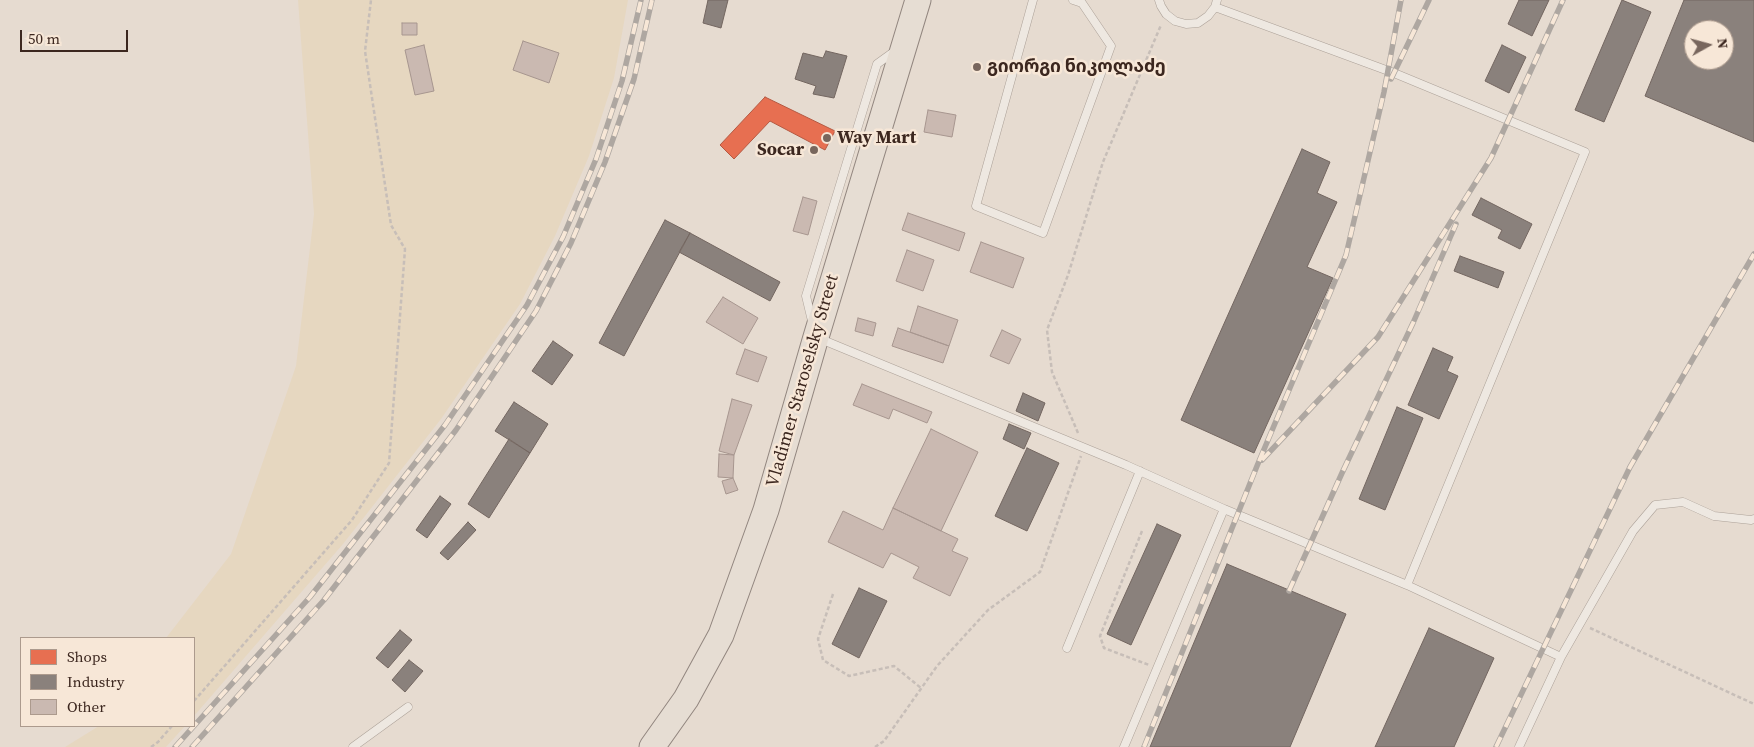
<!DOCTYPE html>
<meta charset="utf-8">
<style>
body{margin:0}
#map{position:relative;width:1754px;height:747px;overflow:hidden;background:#e6dbd0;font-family:"Source Serif 4",serif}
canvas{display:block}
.legend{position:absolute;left:20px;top:637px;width:175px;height:90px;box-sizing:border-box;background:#f7e7d7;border:1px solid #ac9a8d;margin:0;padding:6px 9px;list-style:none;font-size:15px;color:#3c271f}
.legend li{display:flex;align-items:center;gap:10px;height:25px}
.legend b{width:25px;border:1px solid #ac9a8d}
.north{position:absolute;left:1684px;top:20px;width:50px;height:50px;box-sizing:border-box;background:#f7e7d7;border:1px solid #ac9a8d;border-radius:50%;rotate:83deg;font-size:14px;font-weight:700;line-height:20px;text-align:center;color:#3c271f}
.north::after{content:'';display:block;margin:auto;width:18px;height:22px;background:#78665d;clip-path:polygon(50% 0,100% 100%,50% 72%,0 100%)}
.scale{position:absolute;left:20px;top:30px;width:108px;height:22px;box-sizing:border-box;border:2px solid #3c271f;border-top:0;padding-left:6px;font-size:15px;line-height:18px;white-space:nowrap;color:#3c271f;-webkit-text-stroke:4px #f7e7d7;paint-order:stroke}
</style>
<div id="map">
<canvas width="1754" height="747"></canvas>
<ul class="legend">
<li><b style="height:14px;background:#e76f51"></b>Shops</li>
<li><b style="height:14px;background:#8a817c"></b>Industry</li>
<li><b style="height:14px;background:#cab9b1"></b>Other</li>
</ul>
<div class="north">N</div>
<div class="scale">50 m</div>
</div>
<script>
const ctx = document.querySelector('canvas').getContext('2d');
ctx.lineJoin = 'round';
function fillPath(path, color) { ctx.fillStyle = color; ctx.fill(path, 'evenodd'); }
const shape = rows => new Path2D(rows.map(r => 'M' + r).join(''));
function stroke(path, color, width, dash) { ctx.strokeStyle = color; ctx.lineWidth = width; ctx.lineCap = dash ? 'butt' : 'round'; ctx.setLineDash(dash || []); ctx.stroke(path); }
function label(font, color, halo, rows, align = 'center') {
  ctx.font = font + ' "Source Serif 4","Noto Sans Georgian",serif'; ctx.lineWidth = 5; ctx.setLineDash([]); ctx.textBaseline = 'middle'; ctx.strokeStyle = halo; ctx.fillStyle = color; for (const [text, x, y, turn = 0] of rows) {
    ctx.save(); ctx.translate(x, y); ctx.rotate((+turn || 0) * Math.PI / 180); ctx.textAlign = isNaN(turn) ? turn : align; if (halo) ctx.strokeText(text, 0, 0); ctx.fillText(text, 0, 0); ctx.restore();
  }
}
fillPath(shape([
 [298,0,628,0,614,78,589,156,555,236,520,304,441,419,343,544,194,716,194,638,166,638,231,554,296,366,314,214],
 [99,726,185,726,166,747,65,747]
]), '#e6d7c0');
const shops = shape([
 [765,97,835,131,825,150,770,121,734,159,720,145,765,97]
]);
fillPath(shops, '#e76f51');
stroke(shops, '#b45942', 1);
const industry = shape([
 [708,0,728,0,721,28,703,23,708,0],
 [1519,0,1549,0,1532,36,1508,24,1519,0],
 [1622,0,1651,12,1604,122,1575,110,1622,0],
 [1684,0,1754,0,1754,142,1645,96,1684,0],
 [1694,30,1724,30,1724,60,1694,60,1694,30],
 [1502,45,1526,57,1509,93,1485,81,1502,45],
 [826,51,847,56,834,98,813,94,816,86,795,79,803,53,823,58,826,51],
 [1302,149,1330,162,1317,193,1337,202,1307,267,1333,278,1254,453,1181,420,1302,149],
 [1481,198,1532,224,1520,249,1498,238,1502,230,1472,215,1481,198],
 [665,220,690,233,624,356,599,343,665,220],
 [690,233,780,282,770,301,679,252,690,233],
 [1460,256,1504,272,1498,288,1454,271,1460,256],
 [553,341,573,355,552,385,532,371,553,341],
 [1433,348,1453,357,1447,371,1458,376,1439,419,1408,405,1433,348],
 [1023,393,1045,403,1038,421,1016,411,1023,393],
 [514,402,548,424,530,453,495,431,514,402],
 [1397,407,1423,418,1385,510,1359,499,1397,407],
 [1009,424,1031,433,1024,449,1003,439,1009,424],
 [509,439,530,453,489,518,468,504,509,439],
 [1027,448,1059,463,1027,531,995,516,1027,448],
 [440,496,451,504,427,538,416,530,440,496],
 [468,522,476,530,448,560,440,553,468,522],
 [1157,524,1181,535,1131,645,1107,634,1157,524],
 [1227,564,1346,614,1290,747,1150,747,1227,564],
 [859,588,887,601,859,658,832,644,859,588],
 [1429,628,1494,658,1454,747,1375,747,1429,628],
 [400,630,412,640,388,668,376,658,400,630],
 [409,660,423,671,405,692,392,680,409,660]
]);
fillPath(industry, '#8a817c');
stroke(industry, '#736660', 1);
const building = shape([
 [402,23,417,23,417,35,402,35,402,23],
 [523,41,559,53,549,83,513,70,523,41],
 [424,45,434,91,415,95,405,50,424,45],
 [928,110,956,115,952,137,924,132,928,110],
 [803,197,817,201,808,235,793,231,803,197],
 [908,213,965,233,959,251,902,230,908,213],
 [981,242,1024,258,1013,288,970,272,981,242],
 [907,250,934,260,923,291,896,281,907,250],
 [723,297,758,318,743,344,706,322,723,297],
 [918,306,958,320,949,346,910,332,918,306],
 [858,318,876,323,873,336,855,331,858,318],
 [898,328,949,346,943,363,892,346,898,328],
 [1002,330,1021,339,1009,364,990,356,1002,330],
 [745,349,767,357,758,382,736,374,745,349],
 [862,384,932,412,927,423,893,409,889,419,853,405,862,384],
 [732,399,752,405,734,455,719,451,732,399],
 [931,429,978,452,941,531,893,508,931,429],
 [719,454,734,455,733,478,718,477,719,454],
 [733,478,738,490,726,494,722,481,733,478],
 [893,508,958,539,952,551,968,558,950,596,913,578,919,567,891,553,883,568,828,542,843,511,883,530,893,508]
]);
fillPath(building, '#cab9b1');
stroke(building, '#a7968f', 1);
const service = shape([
 [1033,0,976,206,1043,233,1111,46,1082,3,1073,0],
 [1159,0,1161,6,1166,14,1175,21,1186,24,1198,23,1208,16,1215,7,1217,0],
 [1215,7,1394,73,1585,152,1407,585,1224,509],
 [812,321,806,296,877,64,895,51],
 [818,338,1126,465,1224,509,1124,747],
 [1407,585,1561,657],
 [1067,648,1140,471],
 [353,747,408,707],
 [1519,747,1561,657,1633,531,1655,505,1683,502,1714,516,1751,520,1754,519]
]);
const primary = shape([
 [652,747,686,699,721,635,766,510,816,337,918,0]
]);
stroke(service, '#aca198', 9);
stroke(primary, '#92867f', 27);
stroke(shape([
 [1078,433,1052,372,1047,330,1068,275,1103,162,1161,25],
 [1142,531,1100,636,1104,648,1149,665],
 [833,594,818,639,823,660,849,676,894,666,921,688],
 [1590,628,1754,704],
 [194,701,352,520,389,463,405,249,391,225,365,51,371,0],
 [151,747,158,742,172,726],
 [875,747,884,741,937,666,988,610,1040,572,1081,456]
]), '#c7beb8', 2.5, [4, 2.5]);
stroke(service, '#eee8e1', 8);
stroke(primary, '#e6ddd3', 25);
const rail = shape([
 [1391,79,1429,0],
 [1262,460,1378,337,1491,158,1563,0],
 [1289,591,1342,473,1413,323,1456,224],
 [175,747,310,597,445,425,527,305,563,237,596,159,622,81,641,0],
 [192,747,324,600,456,430,536,311,571,243,605,162,634,79,652,0],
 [1144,747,1257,466,1346,255,1384,92,1401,0],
 [1496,747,1630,467,1754,254]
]);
stroke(rail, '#aea7a1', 5.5);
stroke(rail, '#f7e7d7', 4, [11]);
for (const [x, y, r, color] of [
 [977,67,5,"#78665d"],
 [827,138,5,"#78665d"],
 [814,150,5,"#78665d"]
]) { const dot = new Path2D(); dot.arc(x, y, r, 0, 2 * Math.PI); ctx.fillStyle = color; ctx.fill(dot); stroke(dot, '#f7e7d7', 2); }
label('bold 18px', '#3c271f', '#f7e7d7', [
 ["გიორგი ნიკოლაძე",987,67],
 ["Way Mart",837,138],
 ["Socar",804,150,"right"]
], 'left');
label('18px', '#3c271f', '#f7e7d7', [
 ["Vladimer Staroselsky Street",803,381,-74]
]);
</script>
